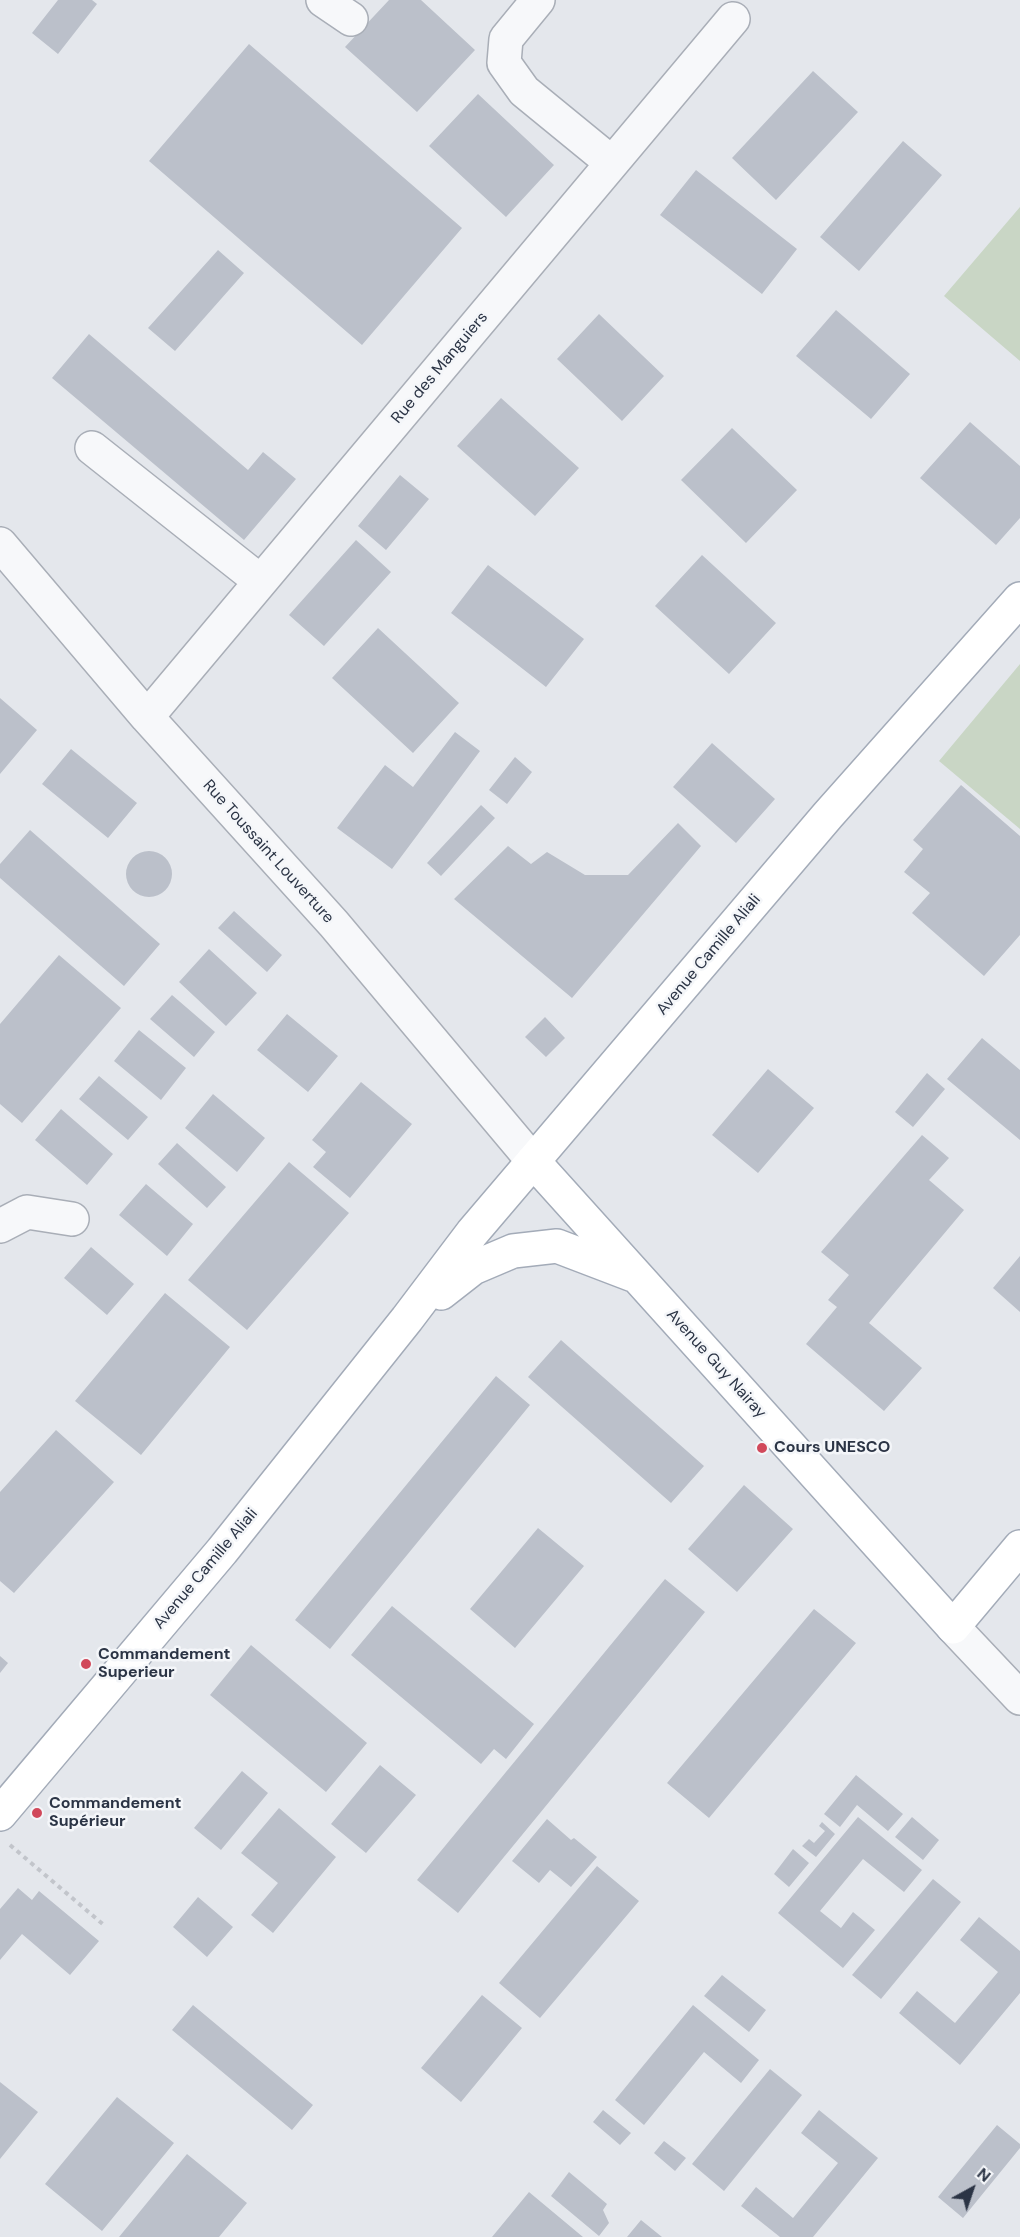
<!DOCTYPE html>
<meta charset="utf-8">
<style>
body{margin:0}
#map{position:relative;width:1020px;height:2237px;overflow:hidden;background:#e4e7ec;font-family:"DM Sans",sans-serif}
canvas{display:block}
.north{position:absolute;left:942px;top:2159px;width:60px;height:60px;-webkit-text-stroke:4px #f4f6f9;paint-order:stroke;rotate:40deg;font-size:16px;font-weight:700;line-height:24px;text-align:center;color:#2b3445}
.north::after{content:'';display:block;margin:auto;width:21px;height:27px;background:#2b3445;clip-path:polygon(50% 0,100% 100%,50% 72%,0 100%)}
</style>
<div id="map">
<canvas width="1020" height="2237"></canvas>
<div class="north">N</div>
</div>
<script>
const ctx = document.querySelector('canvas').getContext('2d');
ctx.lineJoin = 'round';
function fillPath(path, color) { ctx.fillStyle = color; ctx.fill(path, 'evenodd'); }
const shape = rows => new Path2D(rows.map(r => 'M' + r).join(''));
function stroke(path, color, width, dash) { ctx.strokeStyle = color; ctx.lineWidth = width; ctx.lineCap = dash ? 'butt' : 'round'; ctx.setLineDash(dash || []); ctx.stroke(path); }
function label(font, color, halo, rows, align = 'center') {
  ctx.font = font + ' "DM Sans",sans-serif'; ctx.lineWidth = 5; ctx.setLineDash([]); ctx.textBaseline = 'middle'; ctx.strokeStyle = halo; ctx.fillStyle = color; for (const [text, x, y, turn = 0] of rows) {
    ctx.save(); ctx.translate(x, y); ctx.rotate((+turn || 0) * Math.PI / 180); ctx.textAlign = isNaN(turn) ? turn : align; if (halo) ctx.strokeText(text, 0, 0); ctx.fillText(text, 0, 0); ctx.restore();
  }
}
fillPath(shape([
 [1020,207,1020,361,944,296],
 [1020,664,1020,829,939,761]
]), '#c9d6c5');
fillPath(shape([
 [58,0,92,0,97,4,58,54,32,33],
 [389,0,421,0,475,50,417,112,345,47],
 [249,44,462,228,362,345,149,161],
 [813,71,858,112,776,200,732,158],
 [478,94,554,165,506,217,429,146],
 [903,141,942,175,859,271,820,237],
 [696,170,797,249,762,294,660,215],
 [218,250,244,273,175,351,148,328],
 [836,310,910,374,871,419,796,356],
 [599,314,664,376,622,421,557,359],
 [89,334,248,470,263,452,296,479,244,540,52,378],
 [501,398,579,468,535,516,457,446],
 [970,422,1020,466,1020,518,996,545,920,478],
 [732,428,797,490,746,543,681,480],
 [400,475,429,499,386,550,358,526],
 [356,540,391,572,324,646,289,615],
 [702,555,776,623,729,674,655,606],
 [488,565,584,639,546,687,451,613],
 [378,628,459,703,413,753,332,678],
 [0,698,37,730,0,774],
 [455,732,480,751,392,869,337,828,385,765,413,787],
 [712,743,775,799,736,843,673,787],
 [71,749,137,803,108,838,42,784],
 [515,757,532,772,507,804,489,790],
 [961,785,1020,836,1020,935,984,976,912,913,930,893,904,872,923,849,913,840],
 [481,805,495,818,441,876,427,863],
 [678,823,701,846,572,998,454,899,508,846,531,864,547,852,585,875,628,875],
 [30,830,160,944,124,986,0,878,0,864],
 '126 874a23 23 0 1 1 46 0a23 23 0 1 1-46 0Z',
 [234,911,282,955,267,972,218,928],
 [209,949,257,993,226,1026,179,982],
 [59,955,121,1008,22,1123,0,1104,0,1024],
 [172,995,215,1032,194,1057,150,1019],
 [287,1014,338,1056,308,1092,257,1050],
 [545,1017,565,1038,546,1057,525,1037],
 [139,1030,186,1068,161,1100,114,1061],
 [982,1038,1020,1070,1020,1140,947,1079],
 [768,1069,814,1108,758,1173,712,1135],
 [927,1073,945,1089,913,1127,895,1112],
 [99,1076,148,1117,128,1140,79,1099],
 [361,1082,412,1124,350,1198,313,1167,326,1152,312,1140],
 [213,1094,265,1138,237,1172,185,1128],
 [61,1109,113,1154,87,1185,35,1140],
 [922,1135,949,1158,929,1180,964,1210,869,1323,922,1368,884,1411,806,1344,837,1307,828,1300,849,1275,821,1252],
 [177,1143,226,1187,207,1208,158,1164],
 [289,1162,349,1213,247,1330,188,1280],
 [146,1184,193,1224,167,1256,119,1215],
 [91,1247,134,1284,107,1315,64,1278],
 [1020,1256,1020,1312,993,1288],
 [165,1293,230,1347,141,1455,75,1401],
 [561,1340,704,1466,671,1503,528,1377],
 [496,1376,530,1405,330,1649,295,1620],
 [56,1430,114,1482,14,1593,0,1581,0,1492],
 [744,1485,793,1529,737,1592,688,1549],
 [538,1528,584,1566,515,1648,470,1609],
 [665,1579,705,1612,458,1913,417,1880],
 [392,1606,534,1724,506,1759,494,1749,481,1764,351,1655],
 [814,1609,856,1643,709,1818,667,1783],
 [251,1645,367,1743,326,1792,210,1695],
 [0,1656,8,1663,0,1673],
 [380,1765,416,1795,366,1853,331,1824],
 [242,1771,268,1793,221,1850,194,1828],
 [856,1775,903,1814,888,1831,857,1805,840,1827,824,1814],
 [279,1808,336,1857,273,1933,251,1915,278,1883,241,1853],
 [858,1817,922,1870,904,1892,863,1859,820,1911,841,1928,853,1912,875,1930,843,1968,778,1913],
 [912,1817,939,1840,923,1860,895,1837],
 [547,1819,571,1840,574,1838,597,1857,571,1887,550,1870,539,1883,512,1861],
 [822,1822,835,1834,816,1857,802,1846,809,1839,814,1843,825,1831,819,1826],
 [793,1849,809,1863,789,1887,774,1874],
 [597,1866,639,1901,540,2018,499,1983],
 [933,1879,961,1902,881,1999,852,1975],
 [18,1888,32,1900,39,1891,99,1941,70,1975,22,1934,0,1960,0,1909],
 [198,1897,233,1927,207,1957,173,1927],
 [979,1917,1020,1951,1020,1993,960,2065,899,2013,917,1991,955,2023,998,1972,960,1940],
 [722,1975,766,2010,749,2032,704,1996],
 [482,1995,522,2028,461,2102,421,2068],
 [193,2005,313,2105,292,2130,172,2030],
 [693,2005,759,2060,741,2083,704,2052,644,2125,615,2100],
 [770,2069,802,2095,724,2191,692,2164],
 [0,2082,38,2112,0,2159],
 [117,2097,174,2143,102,2231,45,2184],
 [603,2110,631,2133,620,2145,593,2122],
 [819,2110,878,2158,813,2237,780,2237,741,2206,756,2187,793,2218,838,2163,801,2133],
 [997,2125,1020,2144,1020,2148,963,2218,938,2197],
 [664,2141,686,2158,675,2171,654,2153],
 [187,2154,247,2203,219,2237,119,2237],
 [569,2172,607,2204,603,2210,609,2223,599,2236,551,2196],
 [529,2192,583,2237,492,2237],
 [641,2220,662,2237,627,2237]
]), '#bbc0ca');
const minor = shape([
 [323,0,351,19],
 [538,0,506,39,504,63,524,91,612,163],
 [92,448,260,581],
 [0,544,147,717,334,924,533,1161],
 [147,717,733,19],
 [0,1226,27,1212,72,1219],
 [953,1627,1020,1698]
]);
const major = shape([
 [533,1161,953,1627,1020,1547],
 [441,1293,473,1268,513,1251,557,1246,633,1275],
 [0,1814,222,1551,407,1319,472,1233,828,815,1020,599]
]);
stroke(minor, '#a9aeb7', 36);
stroke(major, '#a3abb8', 36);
stroke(shape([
 [10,1845,105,1926]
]), '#c2c5cb', 4, [4.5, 4.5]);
stroke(minor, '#f7f8fa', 33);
stroke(major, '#fff', 33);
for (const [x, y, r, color] of [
 [762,1448,6,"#d1495b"],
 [86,1664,6,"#d1495b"],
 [37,1813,6,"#d1495b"]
]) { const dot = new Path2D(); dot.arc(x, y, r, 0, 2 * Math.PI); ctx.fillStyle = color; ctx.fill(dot); stroke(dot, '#f4f6f9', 2); }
label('16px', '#2b3445', '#f4f6f9', [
 ["Rue des Manguiers",440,368,-50],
 ["Rue Toussaint Louverture",268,852,48],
 ["Avenue Camille Aliali",709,955,-50],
 ["Avenue Guy Nairay",716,1364,48],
 ["Avenue Camille Aliali",206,1569,-50]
]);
label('bold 16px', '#2b3445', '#f4f6f9', [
 ["Cours UNESCO",774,1448],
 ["Commandement",98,1655],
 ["Superieur",98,1673],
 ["Commandement",49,1804],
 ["Supérieur",49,1822]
], 'left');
</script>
